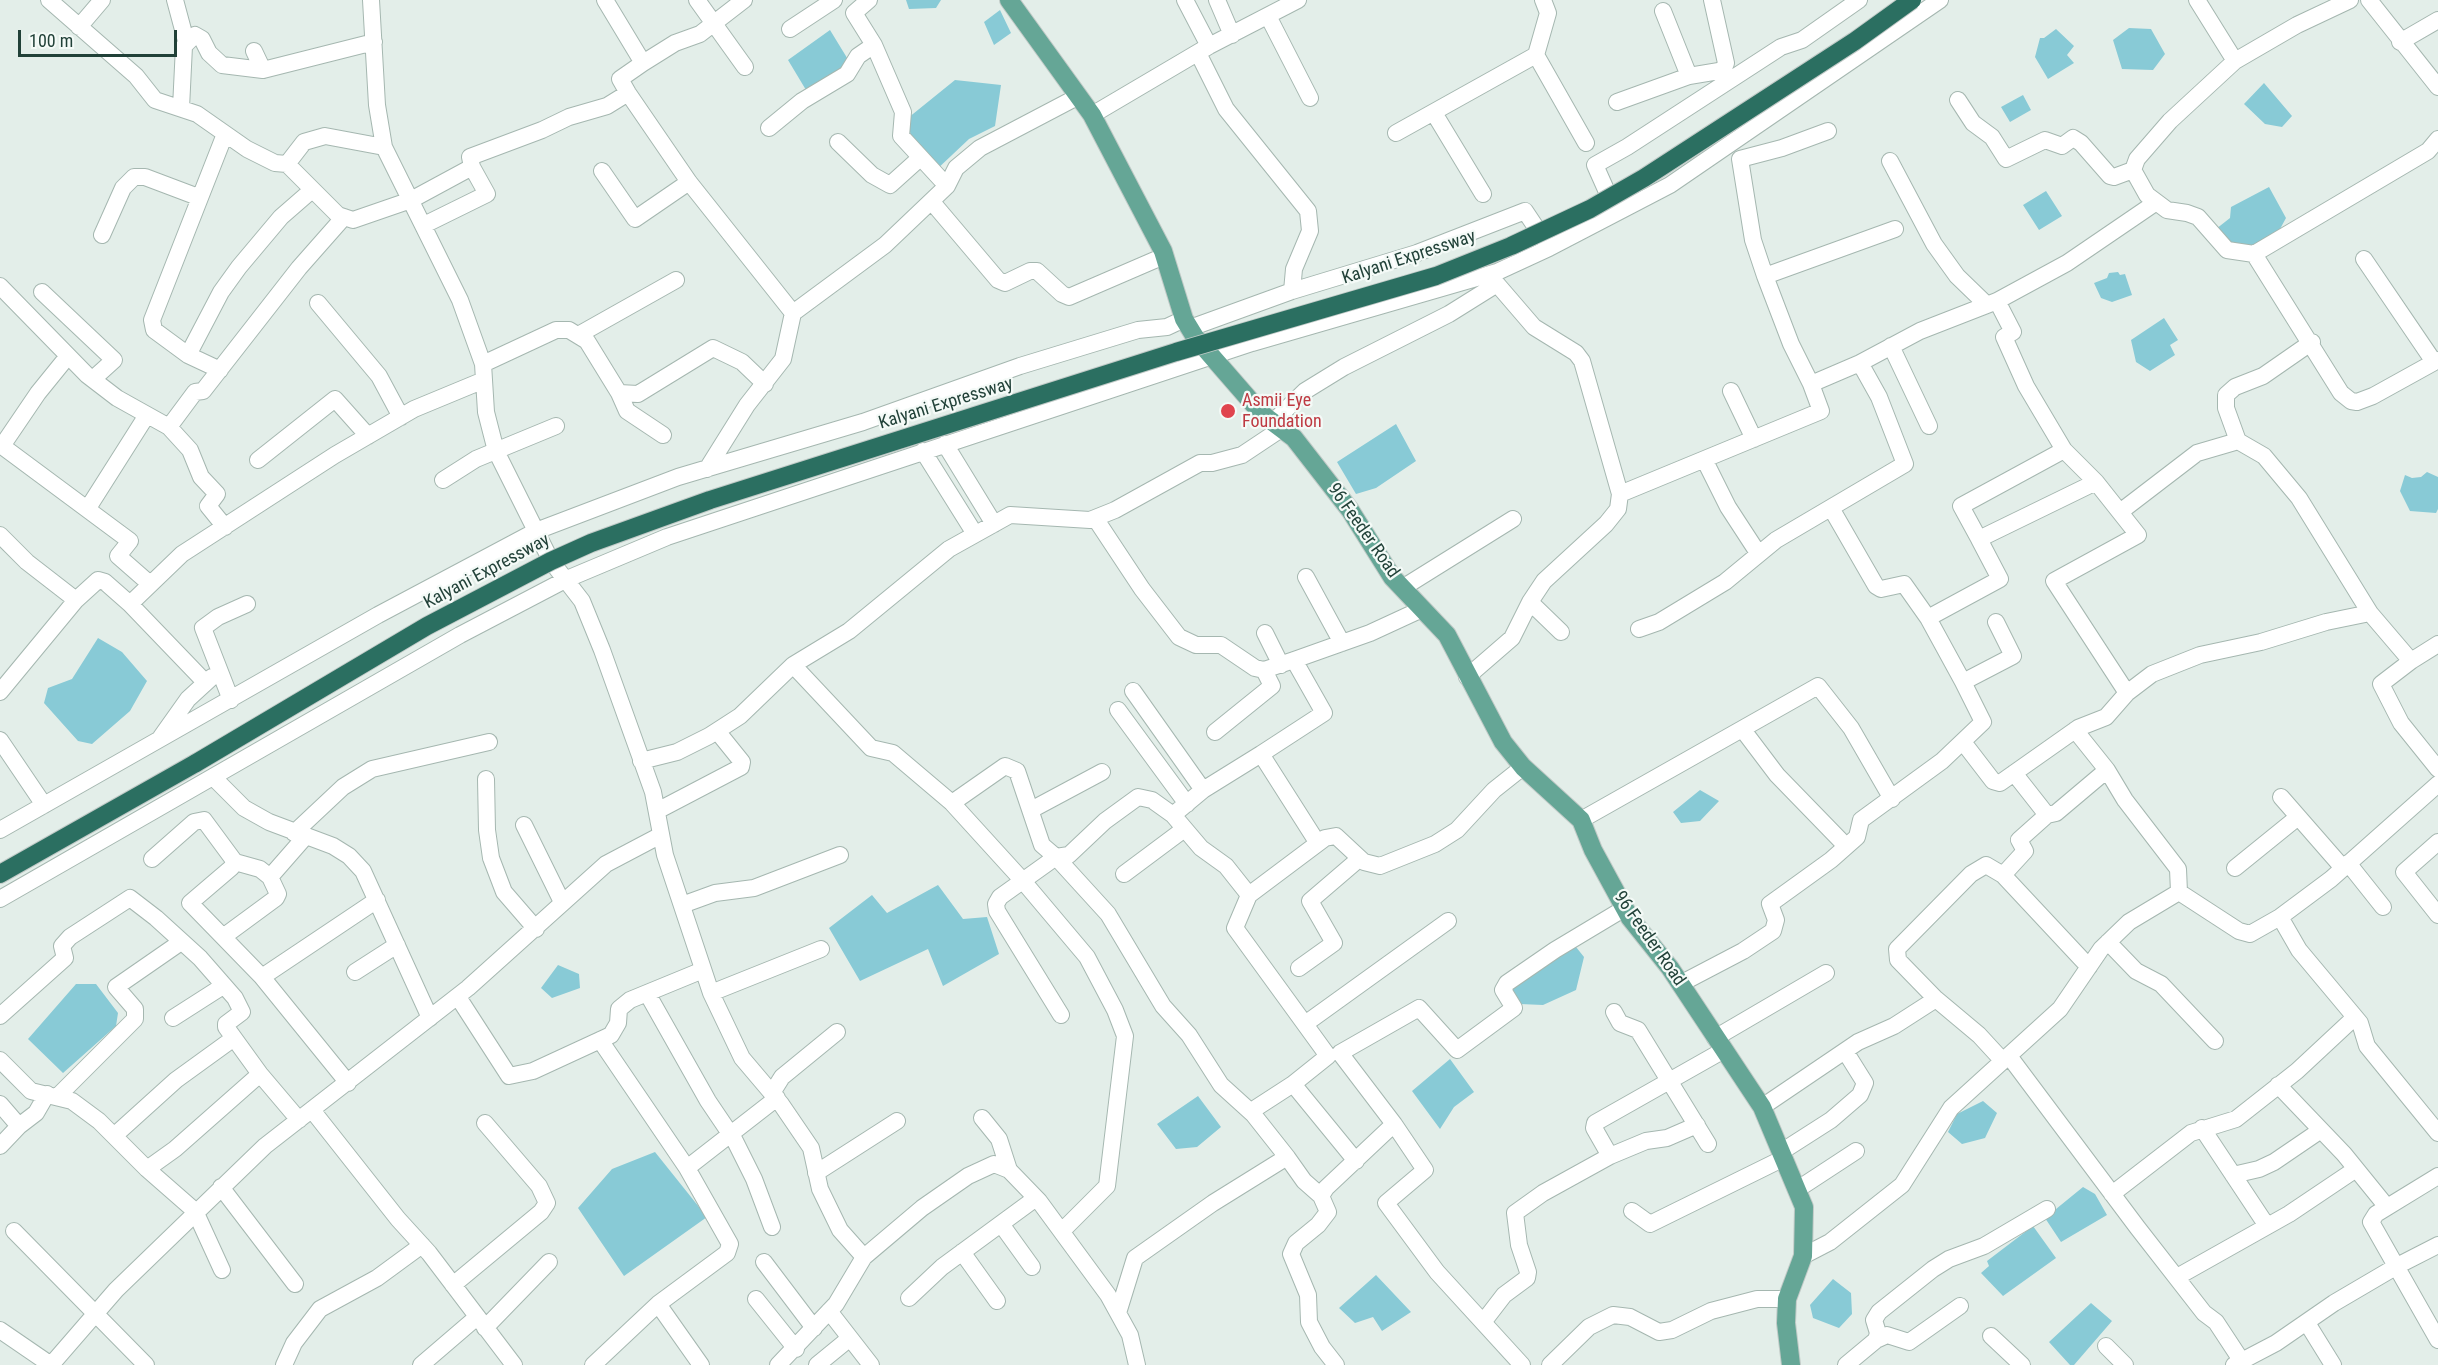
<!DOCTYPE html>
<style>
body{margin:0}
#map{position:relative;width:2438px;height:1365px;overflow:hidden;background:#e3eee9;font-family:"Roboto Condensed",sans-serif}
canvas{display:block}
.scale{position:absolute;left:18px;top:30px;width:159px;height:27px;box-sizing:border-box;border:3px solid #214138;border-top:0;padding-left:8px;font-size:18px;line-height:21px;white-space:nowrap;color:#214138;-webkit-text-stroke:4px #f4faf7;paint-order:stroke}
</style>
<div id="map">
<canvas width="2438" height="1365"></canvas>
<div class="scale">100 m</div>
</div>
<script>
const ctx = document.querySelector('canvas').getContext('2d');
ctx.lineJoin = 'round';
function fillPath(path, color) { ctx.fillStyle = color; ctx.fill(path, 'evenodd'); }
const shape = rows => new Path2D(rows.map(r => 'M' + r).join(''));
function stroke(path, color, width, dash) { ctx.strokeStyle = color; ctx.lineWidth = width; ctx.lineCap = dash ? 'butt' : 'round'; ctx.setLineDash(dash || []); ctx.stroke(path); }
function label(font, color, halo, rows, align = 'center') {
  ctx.font = font + ' "Roboto Condensed",sans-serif'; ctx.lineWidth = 4.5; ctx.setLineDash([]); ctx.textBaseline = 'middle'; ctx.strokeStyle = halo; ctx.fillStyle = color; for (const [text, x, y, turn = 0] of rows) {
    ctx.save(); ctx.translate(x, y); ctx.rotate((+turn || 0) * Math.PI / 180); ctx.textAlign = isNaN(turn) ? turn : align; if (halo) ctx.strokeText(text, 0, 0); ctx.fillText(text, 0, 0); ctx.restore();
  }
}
fillPath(shape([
 [906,0,941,0,936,8,909,9],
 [1000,10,1011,33,994,45,984,22],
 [2129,28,2151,29,2165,54,2153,70,2122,69,2113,40],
 [2056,29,2074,46,2067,55,2074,63,2048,79,2035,57,2040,38,2044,38],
 [830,30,852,66,809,95,788,60],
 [955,80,1001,85,995,126,969,139,934,172,913,152,908,118],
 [2264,83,2292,116,2282,127,2265,124,2244,104],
 [2023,95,2031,110,2010,122,2001,107],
 [2269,187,2286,218,2280,229,2252,246,2234,248,2216,229,2230,218,2231,207],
 [2046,191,2062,216,2039,230,2023,205],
 [2118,272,2120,275,2125,274,2132,295,2112,302,2101,298,2094,283,2107,278,2109,273],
 [2164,318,2178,340,2170,345,2175,355,2150,371,2136,362,2131,340],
 [1396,424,1416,461,1376,488,1356,494,1337,462],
 [2427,472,2438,477,2438,509,2436,513,2410,511,2400,491,2405,475,2412,478,2421,477],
 [98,638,122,652,147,681,130,711,92,744,78,741,44,703,48,688,72,679],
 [1700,790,1719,801,1700,821,1681,823,1673,812],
 [938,885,963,919,987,917,999,954,943,986,928,949,860,981,829,928,872,895,887,913],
 [1568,937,1584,957,1576,990,1543,1005,1520,1004,1510,990],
 [558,965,579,974,580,988,552,998,541,988],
 [76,984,96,984,118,1013,116,1026,63,1073,28,1039],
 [1450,1059,1474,1092,1454,1107,1440,1129,1412,1091],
 [1198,1096,1221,1127,1197,1147,1176,1149,1157,1124],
 [1983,1101,1997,1113,1985,1138,1962,1144,1948,1132,1957,1114],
 [655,1152,707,1217,624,1276,578,1208,612,1169],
 [2083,1187,2095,1194,2107,1215,2061,1242,2045,1218],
 [2033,1226,2056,1258,2003,1296,1981,1273,1989,1266,1987,1261],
 [1376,1275,1411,1312,1382,1331,1373,1317,1355,1323,1339,1308],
 [1833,1279,1851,1293,1852,1314,1839,1328,1813,1318,1810,1305],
 [2091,1303,2112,1321,2074,1365,2070,1365,2049,1342]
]), '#88cad6');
const minor = shape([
 [49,0,136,76,155,100,197,114,247,149,275,163,287,164,338,215,353,220,411,200,472,167,470,157,542,130,569,117,607,106,628,93],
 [175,0,186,41],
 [371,0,377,105,384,147,460,300,483,364,486,412,496,451,551,561,582,601,602,650,653,792,665,855,711,993,742,1058,781,1104,811,1148,820,1189,840,1230,864,1257,836,1304,778,1365],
 [605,0,643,63,620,79,628,93,689,182,793,313],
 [697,0,745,67],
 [869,0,854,13,874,45,903,112,901,136,947,186],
 [1185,0,1209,46],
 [1217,0,1232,35],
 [2197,0,2235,61],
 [2350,0,2297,25,2235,61,2170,121,2137,159,2133,170,2147,195,2167,210,2187,213,2198,217,2227,250,2254,254,2428,151,2438,139],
 [2369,0,2438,87],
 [1663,11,1689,76],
 [1268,16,1310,98],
 [79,27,102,0],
 [790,29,834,0],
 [2400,42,2438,20],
 [254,51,263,70],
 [1198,53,1226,109,1308,211,1310,231,1294,269,1292,291],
 [1536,55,1586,143],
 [643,63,675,43,700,34,744,0],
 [1958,100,1973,123,1992,137,2006,159,2045,140,2062,146,2073,138,2081,143,2110,176,2114,177,2133,170],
 [1617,102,1689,76,1719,71,1724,68,1726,63,1712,0],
 [181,108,184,46,195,35,202,39,209,53,222,65,263,70,374,42],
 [1434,113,1483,194],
 [1092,115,1209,46,1298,0],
 [769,128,802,101,847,74,858,56,874,45],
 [1396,133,1536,55,1548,13,1543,0],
 [838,142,872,175,890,185,920,158],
 [1890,161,1934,244,1957,276,1987,305],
 [287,164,304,142,325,136,384,147],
 [602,171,635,219,689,182],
 [932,202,998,280,1005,283,1030,271,1037,271,1062,294,1069,297,1164,256],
 [1615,210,1595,165,1627,147,1781,47,1802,40,1859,0],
 [424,225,487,194,472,167],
 [102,235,123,188,134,177,145,177,198,197],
 [2254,254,2341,393,2351,401,2357,402,2373,396,2438,360],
 [2364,259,2434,362],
 [1765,276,1895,229],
 [0,286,87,375,117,398,169,427,190,450,201,477,217,494,208,506,225,527],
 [42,292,114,360,93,379],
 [318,303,379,376,401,417],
 [1190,328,1292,291,1417,253,1525,211,1547,244],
 [580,334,676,280],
 [2312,342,2263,376,2235,387,2226,395,2226,408,2238,441,2264,456,2299,498,2370,613,2411,661,2381,684,2401,723,2438,769],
 [1891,346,1929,426],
 [188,355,221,292,239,267,281,217,312,190],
 [483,364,556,330,569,330,587,341,619,393,638,394,713,348,742,362,765,384],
 [220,370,188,355,154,330,152,320,225,134],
 [1811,384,1791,344,1765,276,1753,240,1740,159,1782,148,1828,131],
 [1731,391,1754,439],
 [619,393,627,411,663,435],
 [1272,423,1305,391,1344,367,1449,314,1497,284,1534,327,1576,353,1582,361,1620,494],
 [169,427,195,392,203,391,299,268,344,217],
 [0,444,2,446,38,393,68,356],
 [945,444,994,524],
 [2,446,130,541,118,556,150,584],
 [923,451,975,534],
 [258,460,335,399,368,436],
 [1705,461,1728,507,1758,553],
 [707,469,747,405,783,359,793,313,885,245,947,186,956,168,980,148,1079,96],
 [443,480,476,459,556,426],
 [88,508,147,415],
 [1831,508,1876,586,1881,589,1904,584,1928,618],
 [2120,512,2197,453,2238,441],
 [1095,518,1142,589,1179,637,1196,645,1221,645,1255,668,1264,670,1294,660,1370,633,1422,609],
 [0,535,27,562,76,600,98,580,105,582,130,604,182,554,335,455,414,409,484,380],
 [1979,539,1961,506,2064,450],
 [1306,577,1342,643],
 [1404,587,1513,519],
 [1530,602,1561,632],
 [130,604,205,682],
 [1639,629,1659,622,1725,582,1776,540,1905,464,1879,397,1860,363],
 [1265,633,1281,665],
 [2411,661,2438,644],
 [793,665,849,631,949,549,1010,515,1090,520,1115,510,1200,463,1212,463,1242,455,1281,429],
 [1467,677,1512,638,1530,602,1544,581,1606,524,1618,509,1620,494,1821,411,1811,384,1860,363,1920,331,1997,301,2067,263,2155,203],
 [1963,682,1928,618,2000,579,1979,539,2096,482,2064,450,2026,386,2004,337,2013,332,1997,301],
 [1133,691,1203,790],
 [0,692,76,600],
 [2127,693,2152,674,2200,655,2261,642,2326,622,2370,613],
 [231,700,203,628,218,617,247,604],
 [1118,710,1187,804],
 [1743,730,1777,775,1846,846],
 [1215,732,1272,686,1264,670],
 [161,737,188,699,212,677],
 [0,740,44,805],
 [1963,742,1993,781,2000,783,2078,728,2106,717,2127,693,2054,581,2138,535,2096,482],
 [1261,754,1324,713,1294,660],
 [641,761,677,752,709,736,740,716,793,665,871,748,893,753,952,803,1005,766,1017,771,1042,845,1056,857,1069,855,1105,821,1138,797,1152,800,1173,815,1201,848,1226,866,1249,895,1235,928,1328,1056,1293,1084,1356,1161],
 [2107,770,2125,800,2178,869,2179,892],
 [214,778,244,808,269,822,333,846,349,856,363,871,430,1018],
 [486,779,487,830,491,858,504,892,536,929],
 [2281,797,2343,868],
 [952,803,1023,881,1087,957,1115,1010,1125,1036,1107,1186,1062,1231],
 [1031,810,1102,772],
 [657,811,741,767,742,762,717,731],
 [1173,815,1203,790,1261,754,1317,842],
 [2047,815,2056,813,2107,770,2075,730],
 [1581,820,1818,686,1851,728,1892,799],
 [524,825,562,902],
 [0,830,378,615,536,531,678,477,863,422,1020,366,1138,330,1167,327,1184,319],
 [294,833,343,787,372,769,489,742],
 [305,837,270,877,260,869,235,862,231,868,190,903,262,977,348,1083],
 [2438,842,2404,872,2438,915],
 [152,859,194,822,204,820,235,862],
 [2348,863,2383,907],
 [2235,868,2298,817],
 [1124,874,1183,830],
 [2003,875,2025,851,2019,840,2047,815,2014,773],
 [1249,895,1325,838,1336,836,1364,862,1380,866,1435,844,1457,830,1494,790,1523,767],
 [0,899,460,635,567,579,667,537,1252,343,1497,272,1549,248,1670,185,1940,0],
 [682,905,715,893,754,888,840,855],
 [2280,917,2299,950,2360,1023,2367,1046,2438,1133],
 [223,937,276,898,278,894,270,877],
 [2108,942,2136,971,2161,984,2215,1041],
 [1299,968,1334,943,1310,901,1359,859],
 [355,972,397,945],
 [262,977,377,900],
 [1680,984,1743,951,1773,931,1776,920,1770,904,1831,860,1857,837,1861,820,1942,761,1983,722,1963,682,2013,656,1996,622],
 [647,993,708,1101,735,1141,754,1179,772,1227],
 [711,993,821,949],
 [458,997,509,1076,533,1071,611,1035,618,1023,619,1009,630,1000,703,970],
 [1936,999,1898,960,1897,949,1971,874,1986,865,2003,875,2089,967],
 [1614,1012,1620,1023,1638,1030,1708,1144],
 [1061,1015,997,911,996,904,1000,897,1056,857,1108,914,1163,1006,1189,1035,1221,1085,1253,1114],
 [0,1016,65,958,62,946,70,937,130,898,156,918,200,958,235,998,242,1012,226,1024,226,1027,260,1074,299,1120],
 [173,1018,223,986],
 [1305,1024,1448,921],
 [1715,1038,1826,973],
 [600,1040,687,1168,730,1244,727,1253,658,1304,701,1365],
 [2009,1056,2137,1227,2204,1313,2216,1322,2241,1360],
 [0,1060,31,1091,72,1101,99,1121,147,1169,195,1211,222,1270],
 [2278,1085,2344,1154,2387,1207],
 [772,1093,782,1077,837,1032],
 [58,1096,135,1019,135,1009,116,987,181,942],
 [0,1104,19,1126],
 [1762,1107,1858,1042,1894,1026,1936,999,1979,1035,2002,1060],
 [312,1110,398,1219,429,1253,514,1365],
 [982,1118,999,1139,1009,1170],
 [1394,1124,1425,1170,1386,1203,1437,1272,1522,1365],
 [2202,1128,2267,1226],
 [114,1136,176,1080,234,1038],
 [0,1146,19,1126,36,1113,47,1094],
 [1781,1152,1831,1120,1860,1095,1865,1083,1845,1051],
 [1610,1156,1594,1128,1595,1123,1724,1050],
 [1287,1157,1304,1181,1321,1196],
 [687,1168,777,1098],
 [147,1169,175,1149,260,1074],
 [816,1173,897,1121],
 [2233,1175,2259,1169,2274,1162,2321,1130],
 [2438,1176,2376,1214,2371,1222,2438,1340],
 [221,1187,295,1284],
 [1798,1189,1856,1151],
 [2112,1194,2191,1133,2236,1119,2297,1071,2355,1017],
 [1632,1211,1650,1224,1784,1158],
 [1001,1224,1032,1267],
 [14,1231,146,1365],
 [962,1252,997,1301],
 [1803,1256,1830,1242,1902,1185,1951,1108,2060,1009,2101,949,2129,922,2179,892,2239,931,2250,934,2280,917,2331,879,2438,784],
 [864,1257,922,1208,968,1176,994,1164,1009,1170,1039,1201,1108,1295,1130,1335,1137,1365],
 [764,1262,814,1328],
 [2177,1277,2289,1214,2356,1169],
 [453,1285,541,1212,547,1203,539,1186,485,1123],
 [909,1298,942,1267,1036,1198],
 [756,1299,796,1349],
 [829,1311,871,1365],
 [1118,1313,1135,1258,1213,1203,1287,1157,1253,1114,1256,1108,1293,1084],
 [1484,1321,1504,1295,1527,1278,1528,1272,1519,1245,1515,1213,1543,1193,1610,1156,1646,1141,1667,1138,1697,1125],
 [2307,1323,2333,1365],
 [485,1328,549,1262],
 [0,1330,51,1365],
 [1991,1336,2022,1365],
 [1876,1340,1887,1335,1909,1342,1960,1306],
 [2106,1346,2125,1365],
 [51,1365,116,1290,265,1146,468,988,606,864,661,835],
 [284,1365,294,1343,320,1309,377,1278,422,1245],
 [421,1365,477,1317],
 [593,1365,658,1304],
 [817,1365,850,1338],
 [1336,1365,1322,1347,1309,1322,1308,1295,1291,1254,1296,1243,1318,1225,1328,1212,1321,1196,1326,1188,1394,1124,1340,1053,1419,1008,1457,1050,1514,1008,1503,990,1507,983,1555,950,1625,908],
 [1550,1365,1589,1327,1613,1315,1630,1317,1659,1332,1672,1330,1711,1311,1757,1299,1787,1299],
 [1846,1365,1876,1340,1878,1333,1874,1320,1879,1312,1933,1269,1949,1259,1984,1246,2047,1209],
 [2234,1365,2276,1343,2334,1303,2397,1266,2438,1245]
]);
const major = shape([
 [1009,0,1092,115,1163,251,1184,319,1195,337,1262,414,1294,438,1350,510,1392,577,1447,635,1503,742,1523,767,1581,820,1593,850,1630,918,1670,968,1762,1107,1804,1207,1803,1256,1787,1299,1786,1323,1791,1365]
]);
const highway = shape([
 [0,874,196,763]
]);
stroke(minor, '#a5b7b0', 18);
stroke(major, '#c1cac7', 20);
stroke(highway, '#c1cac7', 20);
stroke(minor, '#fff', 16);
stroke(major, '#65a696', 18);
stroke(highway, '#2b6f61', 18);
const highwayBridge = shape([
 [196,763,427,626,551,561,591,543,710,500,1176,352,1436,276,1511,246,1590,209,1644,178,1855,41,1912,0]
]);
stroke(highwayBridge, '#c1cac7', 20, []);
stroke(highwayBridge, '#2b6f61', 18);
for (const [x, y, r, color] of [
 [1228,411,8,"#e0444e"]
]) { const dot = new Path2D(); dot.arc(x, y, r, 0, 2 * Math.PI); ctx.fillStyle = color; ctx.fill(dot); stroke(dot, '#f4faf7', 2); }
label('18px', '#214138', '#f4faf7', [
 ["Kalyani Expressway",1409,258,-18],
 ["Kalyani Expressway",946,404,-17],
 ["96 Feeder Road",1363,531,55],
 ["Kalyani Expressway",487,572,-28],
 ["96 Feeder Road",1649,939,55]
]);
label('18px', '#be3a42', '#f4faf7', [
 ["Asmii Eye",1242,401],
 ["Foundation",1242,422]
], 'left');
</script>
